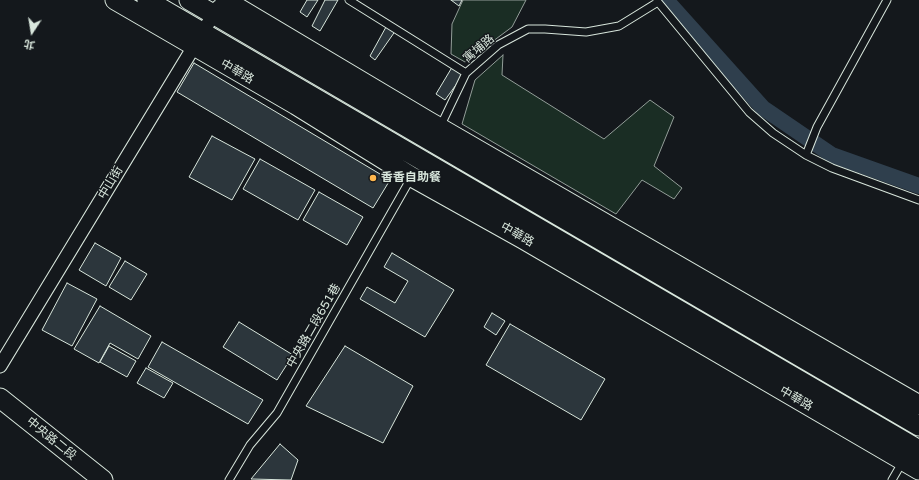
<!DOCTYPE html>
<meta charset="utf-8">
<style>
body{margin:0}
#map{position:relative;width:919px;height:480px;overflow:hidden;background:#14181c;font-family:"Varela Round","Noto Sans TC",sans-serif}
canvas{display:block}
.north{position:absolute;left:12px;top:12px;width:40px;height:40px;-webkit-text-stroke:3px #14181c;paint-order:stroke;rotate:192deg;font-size:11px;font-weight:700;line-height:16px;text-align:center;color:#d8e6dc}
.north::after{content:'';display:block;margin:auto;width:14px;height:18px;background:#d8e6dc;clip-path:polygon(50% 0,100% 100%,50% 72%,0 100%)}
</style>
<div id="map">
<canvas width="919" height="480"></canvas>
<div class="north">北</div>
</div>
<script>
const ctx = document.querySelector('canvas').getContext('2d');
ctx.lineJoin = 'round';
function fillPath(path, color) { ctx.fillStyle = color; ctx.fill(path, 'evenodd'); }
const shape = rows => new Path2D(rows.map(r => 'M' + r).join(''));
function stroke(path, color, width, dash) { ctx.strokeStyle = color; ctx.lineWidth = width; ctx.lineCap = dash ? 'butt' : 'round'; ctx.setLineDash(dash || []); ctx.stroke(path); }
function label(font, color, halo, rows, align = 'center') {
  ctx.font = font + ' "Varela Round","Noto Sans TC",sans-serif'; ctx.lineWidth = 3; ctx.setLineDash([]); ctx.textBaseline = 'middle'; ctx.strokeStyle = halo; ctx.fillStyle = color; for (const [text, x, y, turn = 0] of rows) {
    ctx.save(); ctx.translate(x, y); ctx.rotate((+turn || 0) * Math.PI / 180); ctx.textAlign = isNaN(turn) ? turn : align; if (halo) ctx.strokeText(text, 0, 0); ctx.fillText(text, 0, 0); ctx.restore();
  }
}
const green = shape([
 [463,0,526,0,512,27,465,62,451,54,452,24,463,0],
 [503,55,502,75,604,139,650,100,674,117,654,166,682,188,674,199,642,180,616,214,462,124,475,80,503,55]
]);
fillPath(green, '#1a2d24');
stroke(green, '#939e99', 1);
stroke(shape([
 [666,0,763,108,832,155,919,186]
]), '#2f3f4d', 16);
const building = shape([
 [307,0,318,0,307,17,300,12,307,0],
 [325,0,338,0,320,31,312,26,325,0],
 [451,0,462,0,459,6,451,0],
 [386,27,396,30,375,60,370,56,386,27],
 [194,63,390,180,373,208,177,92,194,63],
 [454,64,466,71,445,100,436,94,454,64],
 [212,136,255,159,232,200,189,177,212,136],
 [260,159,315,190,298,220,243,189,260,159],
 [319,192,363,217,347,245,303,220,319,192],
 [95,243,121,258,106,286,79,270,95,243],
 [392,253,454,290,425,337,360,299,367,287,395,303,408,281,384,267,392,253],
 [125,261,147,274,131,300,109,287,125,261],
 [67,283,97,299,72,346,42,330,67,283],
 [100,306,151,336,138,359,110,343,99,363,74,349,100,306],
 [492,313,505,321,496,335,484,327,492,313],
 [239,322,293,355,277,380,223,347,239,322],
 [510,324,605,379,581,420,486,365,510,324],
 [162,342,263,400,248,424,148,367,162,342],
 [109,346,136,361,127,377,100,362,109,346],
 [345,346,413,386,383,443,306,406,345,346],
 [146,368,173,383,164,398,137,383,146,368],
 [280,444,298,460,291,480,251,479,280,444]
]);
fillPath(building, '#2c363c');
stroke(building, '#d8e6dc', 1);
const lane = shape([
 [349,0,466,73],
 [658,2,749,112,773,133,806,155,832,168,919,200],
 [440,127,466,73,498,45,528,29,545,29,586,32,619,26,658,2,657,0],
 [806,155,817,127,887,0],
 [229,480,250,445,277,413,411,178],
 [892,480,903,461]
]);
const street = shape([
 [0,366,218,7]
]);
const secondary = shape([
 [115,0,296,105,412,177,523,239,919,470],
 [147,0,919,450],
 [189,0,919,426],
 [225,0,428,121,919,405],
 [0,398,103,480]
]);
stroke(lane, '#d8e6dc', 9);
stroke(street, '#d8e6dc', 15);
stroke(secondary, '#d8e6dc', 21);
stroke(lane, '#14181c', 7);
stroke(street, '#14181c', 13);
stroke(secondary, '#14181c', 19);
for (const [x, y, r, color] of [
 [373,178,4,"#ffb74d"]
]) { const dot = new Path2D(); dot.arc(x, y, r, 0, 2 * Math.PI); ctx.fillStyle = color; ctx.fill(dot); stroke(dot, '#14181c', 1.5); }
label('12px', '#d8e6dc', '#14181c', [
 ["寓埔路",479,49,-40],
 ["中華路",237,72,30],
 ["中山街",111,183,-59],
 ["中華路",517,235,29],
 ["中央路二段651巷",314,326,-60],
 ["中華路",796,399,30],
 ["中央路二段",51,439,39]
]);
label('bold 12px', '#d8e6dc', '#14181c', [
 ["香香自助餐",381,178]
], 'left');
</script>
